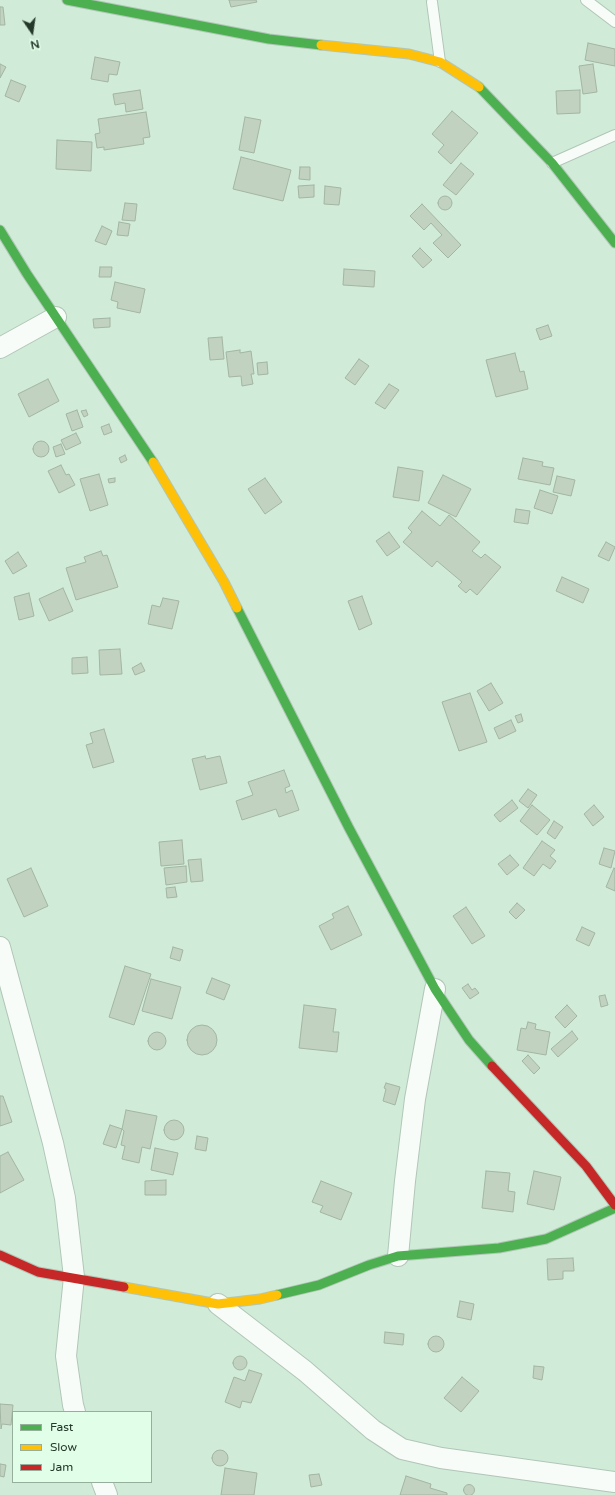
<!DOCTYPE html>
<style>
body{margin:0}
#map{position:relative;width:615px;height:1495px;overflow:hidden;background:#d0ebd7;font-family:"Varela Round",sans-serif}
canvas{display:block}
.legend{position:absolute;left:12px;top:1411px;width:140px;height:72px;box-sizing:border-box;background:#e0fee8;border:1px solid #95af9c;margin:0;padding:5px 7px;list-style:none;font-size:12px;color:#25392b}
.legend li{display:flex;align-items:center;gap:8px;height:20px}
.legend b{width:20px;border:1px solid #95af9c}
.north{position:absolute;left:12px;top:12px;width:40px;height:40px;-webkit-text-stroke:3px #e0fee8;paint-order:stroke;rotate:167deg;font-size:11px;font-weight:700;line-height:16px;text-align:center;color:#25392b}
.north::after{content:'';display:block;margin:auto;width:14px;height:18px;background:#25392b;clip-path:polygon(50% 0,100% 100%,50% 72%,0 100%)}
</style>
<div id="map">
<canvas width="615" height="1495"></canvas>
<ul class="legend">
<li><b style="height:5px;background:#4caf50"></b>Fast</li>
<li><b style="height:5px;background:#ffc107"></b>Slow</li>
<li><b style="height:5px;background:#c62828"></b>Jam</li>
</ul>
<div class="north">N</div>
</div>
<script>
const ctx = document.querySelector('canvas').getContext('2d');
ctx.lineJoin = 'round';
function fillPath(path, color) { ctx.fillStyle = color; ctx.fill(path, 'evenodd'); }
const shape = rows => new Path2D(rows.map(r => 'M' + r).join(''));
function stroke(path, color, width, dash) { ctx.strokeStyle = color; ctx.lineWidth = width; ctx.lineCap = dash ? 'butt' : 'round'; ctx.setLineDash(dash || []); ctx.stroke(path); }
const building = shape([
 [229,0,256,0,257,2,231,7,229,0],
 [0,7,3,7,5,25,0,25,0,7],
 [588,43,615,49,615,66,585,60,588,43],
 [95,57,120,62,117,75,109,74,108,82,91,79,95,57],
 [0,64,6,67,0,78,0,64],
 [593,64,597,92,583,94,579,66,593,64],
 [11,80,26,86,19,102,5,96,11,80],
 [140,90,143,109,126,112,125,103,115,105,113,94,140,90],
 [580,90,580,113,557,114,556,91,580,90],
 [452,111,478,133,451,164,438,152,444,145,432,134,452,111],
 [146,112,150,137,143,138,144,144,104,150,104,147,97,148,95,134,100,133,98,119,146,112],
 [245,117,261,120,254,153,239,150,245,117],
 [57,140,92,142,91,171,56,169,57,140],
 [241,157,291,170,283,201,233,189,241,157],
 [461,163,474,174,456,195,443,185,461,163],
 [300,167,310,167,310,180,299,179,300,167],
 [314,185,314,197,299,198,298,186,314,185],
 [325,186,341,188,339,205,324,204,325,186],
 '438 203a7 7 0 1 1 14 0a7 7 0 1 1-14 0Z',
 [125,203,137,204,135,221,122,220,125,203],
 [422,204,461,245,448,258,433,243,442,235,431,223,424,230,410,216,422,204],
 [119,222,130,224,128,236,117,235,119,222],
 [102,226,112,231,106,245,95,241,102,226],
 [420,248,432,260,423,268,412,256,420,248],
 [100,267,112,267,111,277,99,277,100,267],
 [344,269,375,271,374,287,343,285,344,269],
 [115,282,145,289,140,313,117,308,118,302,111,300,115,282],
 [110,318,110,327,94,328,93,319,110,318],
 [548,325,552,336,540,340,536,329,548,325],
 [222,337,224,359,210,360,208,338,222,337],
 [240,350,240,353,251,351,254,374,251,374,253,384,242,386,241,376,229,377,226,352,240,350],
 [515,353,520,372,524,371,528,389,496,397,486,360,515,353],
 [359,359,369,366,355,385,345,378,359,359],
 [267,362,268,374,258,375,257,363,267,362],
 [48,379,59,401,29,417,18,394,48,379],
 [389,384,399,390,385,409,375,403,389,384],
 [77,410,83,427,72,431,66,414,77,410],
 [86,410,88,415,84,417,81,411,86,410],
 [109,424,112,432,104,435,101,427,109,424],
 [76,433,81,443,66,450,61,440,76,433],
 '33 449a8 8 0 1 1 16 0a8 8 0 1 1-16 0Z',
 [61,444,65,454,56,457,53,447,61,444],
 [125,455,127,460,121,463,119,458,125,455],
 [523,458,543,462,542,466,554,468,550,485,518,479,523,458],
 [61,465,66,475,69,474,75,485,59,493,48,471,61,465],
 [398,467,423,471,419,501,393,497,398,467],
 [99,474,108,505,90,511,80,479,99,474],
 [443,475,471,489,456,517,428,503,443,475],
 [557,476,575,480,571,496,553,492,557,476],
 [115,478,115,482,109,483,108,479,115,478],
 [265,478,282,502,265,514,248,489,265,478],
 [540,490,558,496,552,514,534,508,540,490],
 [516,509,530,511,528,524,514,522,516,509],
 [422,511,440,526,449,515,480,542,472,551,481,558,485,554,501,567,477,595,470,589,466,593,458,586,462,582,437,561,432,567,403,542,412,532,408,528,422,511],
 [389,532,400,547,387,556,376,541,389,532],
 [606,542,615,547,609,561,598,556,606,542],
 [101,551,103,556,107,555,118,587,76,600,66,568,86,562,84,557,101,551],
 [18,552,27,566,13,574,5,561,18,552],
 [562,577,589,589,583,603,556,591,562,577],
 [63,588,73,611,49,621,39,599,63,588],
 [29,593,34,616,19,620,14,597,29,593],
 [362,596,372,624,359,630,348,601,362,596],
 [163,598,179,601,172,629,148,624,152,605,160,607,163,598],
 [120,649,122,674,100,675,99,650,120,649],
 [87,657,88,673,72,674,72,658,87,657],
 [141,663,145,671,135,675,132,668,141,663],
 [491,683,503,703,489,711,477,691,491,683],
 [470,693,487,742,459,751,442,702,470,693],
 [521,714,523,721,518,723,515,716,521,714],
 [511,720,516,731,499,739,494,728,511,720],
 [104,729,114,762,93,768,86,745,93,743,90,733,104,729],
 [205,756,206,759,220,756,227,783,200,790,192,759,205,756],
 [284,770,290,786,285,788,286,793,292,790,299,810,279,817,276,809,242,820,236,801,253,795,248,782,284,770],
 [528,789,537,795,528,808,519,801,528,789],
 [512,800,518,808,500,822,494,815,512,800],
 [532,805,550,820,537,835,520,821,532,805],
 [594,805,604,817,593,826,584,814,594,805],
 [554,821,563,827,555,839,547,833,554,821],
 [182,840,184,864,161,866,159,842,182,840],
 [542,841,555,850,550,856,556,861,550,869,543,864,534,876,523,868,542,841],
 [604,848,615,851,611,868,599,864,604,848],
 [510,855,519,865,507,875,498,864,510,855],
 [201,859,203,881,191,882,188,860,201,859],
 [186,866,187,882,166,885,164,868,186,866],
 [31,868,48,906,24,917,7,879,31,868],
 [614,868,615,869,615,891,606,887,614,868],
 [175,887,177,897,167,898,166,888,175,887],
 [517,903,525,910,516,919,509,912,517,903],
 [348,906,362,935,331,950,319,926,334,918,332,914,348,906],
 [466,907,485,936,472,944,453,916,466,907],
 [582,927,595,933,589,946,576,940,582,927],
 [173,947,183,950,180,961,170,958,173,947],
 [125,966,151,974,134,1025,109,1017,125,966],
 [212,978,230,985,224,1000,206,993,212,978],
 [151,979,181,987,172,1019,142,1011,151,979],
 [468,984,472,990,475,988,479,993,470,999,462,988,468,984],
 [605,995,608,1005,601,1007,599,996,605,995],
 [304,1005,336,1009,333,1032,339,1032,337,1052,299,1048,304,1005],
 [567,1005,577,1016,565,1028,555,1017,567,1005],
 [528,1022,536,1024,535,1029,550,1032,546,1055,517,1050,521,1028,526,1029,528,1022],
 '187 1040a15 15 0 1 1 30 0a15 15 0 1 1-30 0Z',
 [572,1031,578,1039,558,1057,551,1049,572,1031],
 '148 1041a9 9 0 1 1 18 0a9 9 0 1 1-18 0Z',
 [528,1055,540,1068,534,1074,522,1061,528,1055],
 [386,1083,400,1087,395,1105,383,1101,386,1089,384,1088,386,1083],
 [0,1096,3,1096,12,1122,0,1126,0,1096],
 [126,1110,157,1116,150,1149,142,1147,139,1163,122,1159,125,1146,121,1145,124,1131,122,1129,126,1110],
 '164 1130a10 10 0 1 1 20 0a10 10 0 1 1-20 0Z',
 [110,1125,122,1129,116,1148,103,1144,110,1125],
 [197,1136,208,1138,206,1151,195,1149,197,1136],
 [155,1148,178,1153,173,1175,151,1170,155,1148],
 [8,1152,24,1180,0,1193,0,1156,8,1152],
 [486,1171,510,1173,508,1191,515,1192,513,1212,482,1208,486,1171],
 [534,1171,561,1177,554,1210,527,1204,534,1171],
 [166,1180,166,1195,145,1195,145,1181,166,1180],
 [321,1181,352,1193,341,1220,320,1212,323,1206,312,1202,321,1181],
 [573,1258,574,1271,563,1271,563,1279,548,1280,547,1259,573,1258],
 [460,1301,474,1304,471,1320,457,1317,460,1301],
 [385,1332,404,1334,403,1345,384,1343,385,1332],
 '428 1344a8 8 0 1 1 16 0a8 8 0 1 1-16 0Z',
 '233 1363a7 7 0 1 1 14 0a7 7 0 1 1-14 0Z',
 [534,1366,544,1367,542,1380,533,1378,534,1366],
 [249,1370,262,1374,251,1403,242,1401,240,1408,225,1402,234,1377,245,1381,249,1370],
 [462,1377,479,1391,461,1412,444,1398,462,1377],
 [0,1404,13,1405,11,1425,2,1424,1,1429,0,1404],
 '212 1458a8 8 0 1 1 16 0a8 8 0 1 1-16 0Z',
 [0,1464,6,1465,4,1477,0,1476,0,1464],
 [225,1468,257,1473,254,1495,221,1495,225,1468],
 [319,1474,322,1485,311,1487,309,1475,319,1474],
 [406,1476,431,1484,430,1488,447,1493,447,1495,400,1495,406,1476],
 '463.5 1490a5.5 5.5 0 1 1 11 0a5.5 5.5 0 1 1-11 0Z'
]);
fillPath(building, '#c1d2c0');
stroke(building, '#a3b5a3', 1);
const lane = shape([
 [586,0,615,22],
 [432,2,440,62],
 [552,163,615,135]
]);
const street = shape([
 [0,348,56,317],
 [0,947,53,1143,65,1198,74,1277,66,1356,73,1405,75,1412],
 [398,1256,405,1181,415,1099,435,989],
 [218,1304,305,1371,373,1430,402,1449,441,1458,615,1482],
 [102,1482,107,1495]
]);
const fast = shape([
 [67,0,269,39,321,45],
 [479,87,552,163,615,243],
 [0,230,27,274,153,462],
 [237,608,349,828,435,989,469,1040,492,1066],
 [277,1295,319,1285,369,1265,398,1256,499,1248,546,1239,615,1208]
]);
const slow = shape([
 [321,45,409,54,440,62,479,87],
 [153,462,224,582,237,608],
 [124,1287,218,1304,260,1299,277,1295]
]);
const jam = shape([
 [492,1066,586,1166,615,1205],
 [0,1255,38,1272,124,1287]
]);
stroke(lane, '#b1c6b7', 12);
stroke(street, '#b1c6b7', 22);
stroke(fast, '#b1c6b7', 11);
stroke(slow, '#b1c6b7', 11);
stroke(jam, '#b1c6b7', 11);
stroke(lane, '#f8fcf9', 10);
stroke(street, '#f8fcf9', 20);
stroke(fast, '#4caf50', 9);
stroke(slow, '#ffc107', 9);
stroke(jam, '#c62828', 9);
</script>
